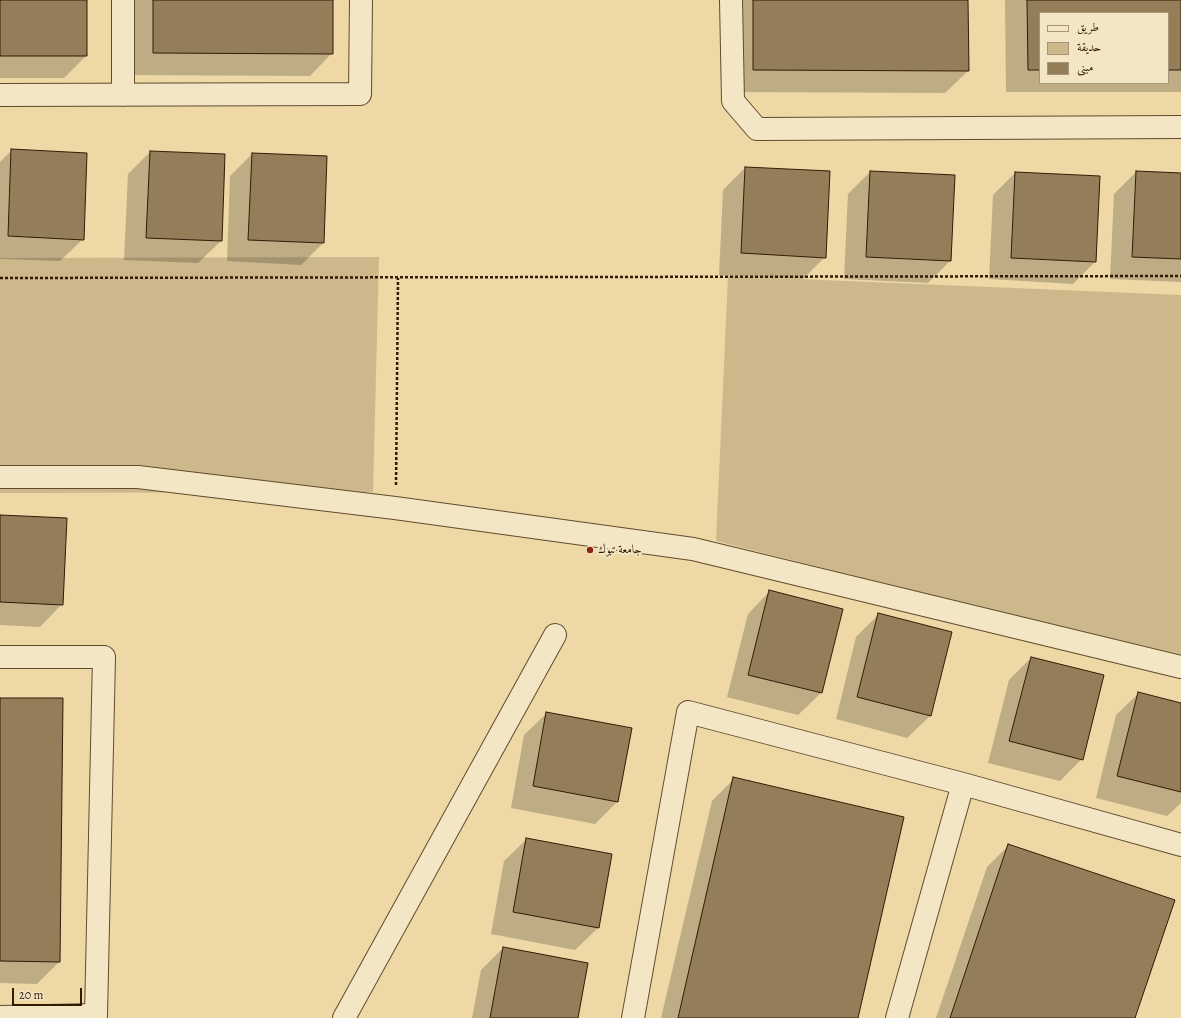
<!DOCTYPE html>
<meta charset="utf-8">
<style>
body{margin:0}
#map{position:relative;width:1181px;height:1018px;overflow:hidden;background:#edd8a6;font-family:Alegreya,Amiri,serif}
canvas{display:block}
.legend{position:absolute;left:1039px;top:12px;width:130px;height:72px;box-sizing:border-box;background:#f3e6c5;border:1px solid #a69478;margin:0;padding:5px 7px;list-style:none;font-size:12px;color:#331a05}
.legend li{display:flex;align-items:center;gap:8px;height:20px}
.legend b{width:20px;border:1px solid #a69478}
.scale{position:absolute;left:12px;top:988px;width:70px;height:18px;box-sizing:border-box;border:2px solid #331a05;border-top:0;padding-left:5px;font-size:12px;line-height:14px;white-space:nowrap;color:#331a05;-webkit-text-stroke:3px #f3e6c5;paint-order:stroke}
</style>
<div id="map">
<canvas width="1181" height="1018"></canvas>
<ul class="legend">
<li><b style="height:5px;background:#f3e6c5"></b>طريق</li>
<li><b style="height:11px;background:#cdb88b"></b>حديقة</li>
<li><b style="height:11px;background:#947d59"></b>مبنى</li>
</ul>
<div class="scale">20 m</div>
</div>
<script>
const ctx = document.querySelector('canvas').getContext('2d');
ctx.lineJoin = 'round';
function fillPath(path, color) { ctx.fillStyle = color; ctx.fill(path, 'evenodd'); }
const shape = rows => new Path2D(rows.map(r => 'M' + r).join(''));
function stroke(path, color, width, dash) { ctx.strokeStyle = color; ctx.lineWidth = width; ctx.lineCap = dash ? 'butt' : 'round'; ctx.setLineDash(dash || []); ctx.stroke(path); }
function label(font, color, halo, rows, align = 'center') {
  ctx.font = font + ' Alegreya,Amiri,serif'; ctx.lineWidth = 4; ctx.setLineDash([]); ctx.textBaseline = 'middle'; ctx.strokeStyle = halo; ctx.fillStyle = color; for (const [text, x, y, turn = 0] of rows) {
    ctx.save(); ctx.translate(x, y); ctx.rotate((+turn || 0) * Math.PI / 180); ctx.textAlign = isNaN(turn) ? turn : align; if (halo) ctx.strokeText(text, 0, 0); ctx.fillText(text, 0, 0); ctx.restore();
  }
}
fillPath(shape([
 [379,257,373,492,0,493,0,258],
 [728,276,1181,295,1181,658,716,541]
]), '#cdb88b');
fillPath(shape([
 [0,0,86,0,86,56,64,78,0,78],
 [131,0,332,0,332,53,310,76,131,75],
 [731,0,967,0,968,71,945,93,731,92],
 [1005,0,1181,0,1181,92,1006,92],
 [1040,13,1168,13,1168,83,1040,83],
 [12,150,83,239,60,261,0,259,0,162],
 [150,152,221,241,198,263,124,260,128,174],
 [252,154,323,243,301,265,227,261,230,176],
 [745,168,825,257,803,279,719,275,723,190],
 [870,172,950,261,928,283,844,279,848,194],
 [1136,172,1181,174,1181,282,1110,279,1114,194],
 [1015,173,1095,262,1073,284,989,279,993,195],
 [0,516,62,604,40,627,0,625],
 [770,591,821,693,798,715,727,697,748,614],
 [879,614,930,716,907,738,836,719,856,637],
 [1031,658,1082,759,1060,781,988,763,1009,680],
 [1139,693,1181,704,1181,803,1167,816,1096,798,1116,715],
 [0,699,59,962,37,984,0,983],
 [547,713,617,802,595,824,511,808,524,735],
 [734,779,857,1018,661,1018,712,801],
 [527,839,611,855,598,928,575,950,491,934,504,861],
 [1009,845,1134,1018,936,1018,987,867],
 [503,948,577,1018,472,1018,481,970]
]), '#0003');
const building = shape([
 [0,0,87,0,87,56,0,56,0,0],
 [153,0,333,0,333,54,153,53,153,0],
 [753,0,968,0,969,71,753,70,753,0],
 [1027,0,1181,0,1181,70,1168,70,1168,13,1040,13,1040,70,1028,70,1027,0],
 [11,149,87,153,84,240,8,236,11,149],
 [150,151,225,154,222,241,146,238,150,151],
 [252,153,327,156,324,243,248,240,252,153],
 [745,167,830,171,826,258,741,253,745,167],
 [870,171,955,175,951,261,866,257,870,171],
 [1136,171,1181,173,1181,259,1132,257,1136,171],
 [1015,172,1100,176,1096,262,1011,258,1015,172],
 [0,515,67,518,63,605,0,602,0,515],
 [769,590,843,609,822,693,748,675,769,590],
 [878,613,952,632,931,716,857,697,878,613],
 [1031,657,1104,675,1083,760,1009,741,1031,657],
 [1138,692,1181,703,1181,792,1117,776,1138,692],
 [0,698,63,698,60,962,0,961,0,698],
 [546,712,632,728,618,802,533,786,546,712],
 [733,777,904,817,858,1018,678,1018,733,777],
 [526,838,612,854,599,928,513,912,526,838],
 [1008,844,1175,900,1135,1018,950,1018,1008,844],
 [503,947,588,963,578,1018,490,1018,503,947]
]);
fillPath(building, '#947d59');
stroke(building, '#331a05', 1);
const minor = shape([
 [123,0,123,95],
 [731,0,733,101,757,129,1181,127],
 [0,95,360,94,361,0],
 [0,477,138,477,395,508,693,549,1181,667],
 [0,657,104,657,96,1015,0,1017],
 [344,1018,555,635],
 [633,1018,688,712,963,784,1181,845],
 [897,1018,963,784]
]);
stroke(minor, '#624a2d', 24);
stroke(shape([
 [0,278,1181,276],
 [396,485,398,278]
]), '#331a05', 2.5, [3, 2]);
stroke(minor, '#f3e6c5', 22);
for (const [x, y, r, color] of [
 [590,550,4,"#8f2418"]
]) { const dot = new Path2D(); dot.arc(x, y, r, 0, 2 * Math.PI); ctx.fillStyle = color; ctx.fill(dot); stroke(dot, '#f3e6c5', 1.5); }
label('12px', '#331a05', '#f3e6c5', [
 ["جامعة تبوك",598,550]
], 'left');
</script>
